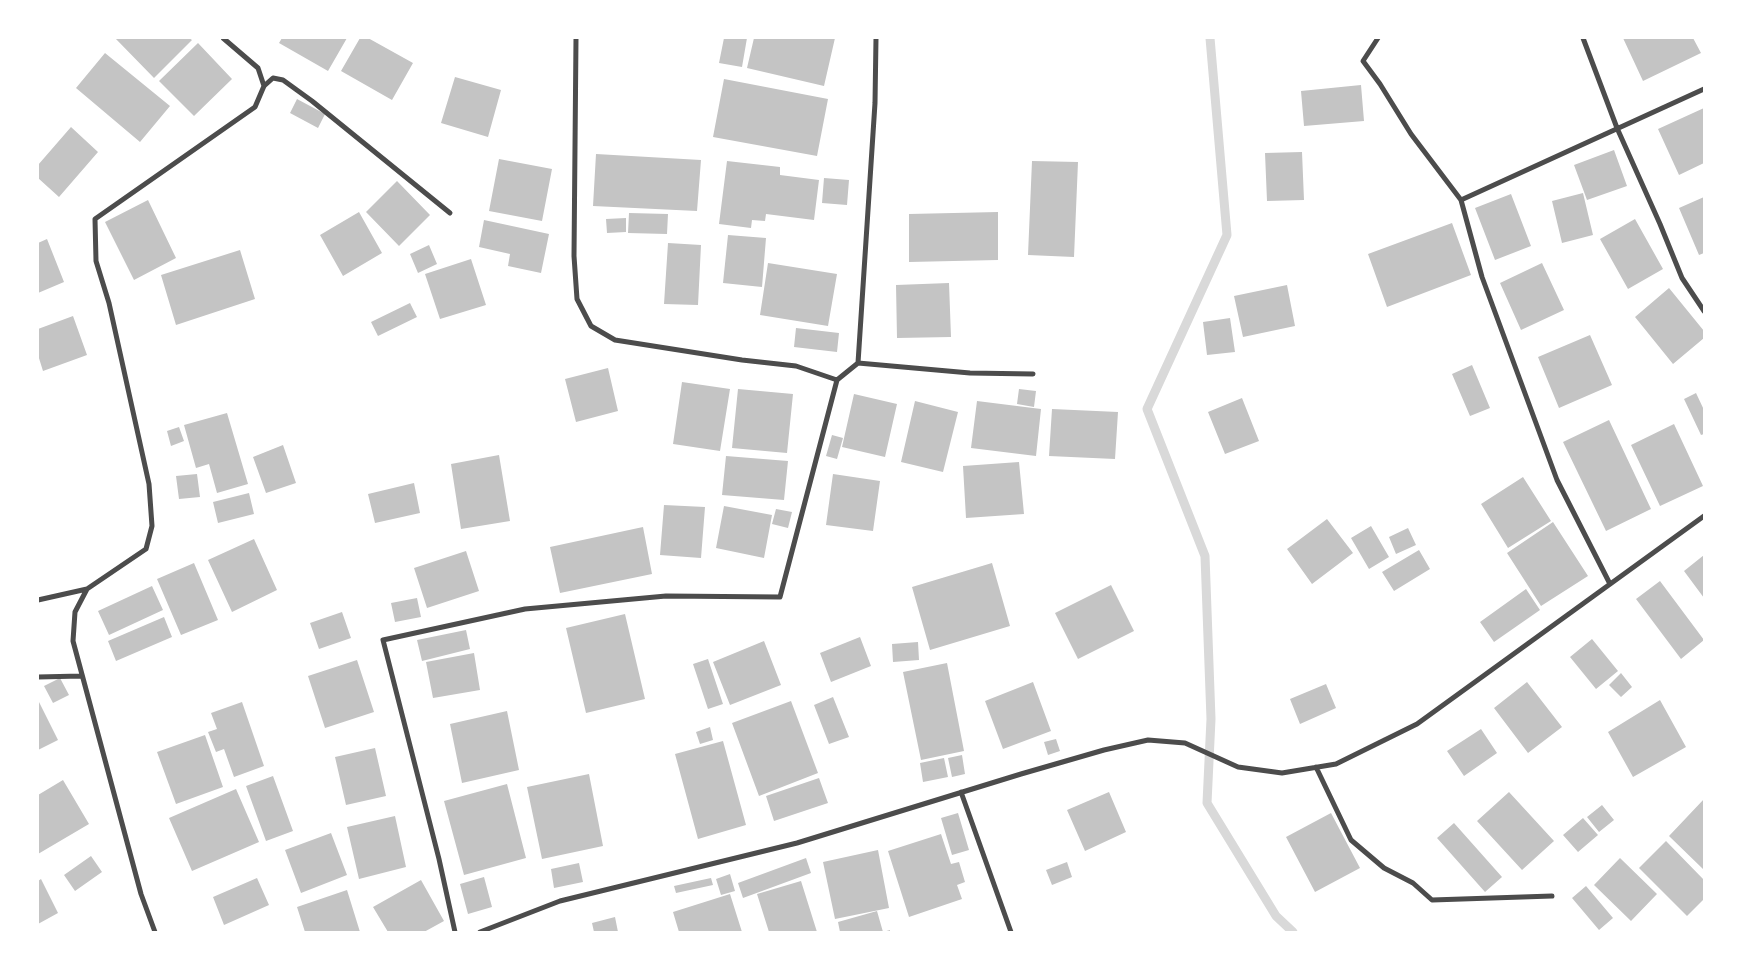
<!DOCTYPE html>
<style>
body{margin:0}
#map{position:relative;width:1742px;height:970px;overflow:hidden;background:#fff;font-family:Signika,sans-serif}
canvas{display:block}
.frame{position:absolute;inset:0;border:39px solid #fff;pointer-events:none}
</style>
<div id="map">
<canvas width="1742" height="970"></canvas>
<div class="frame"></div>
</div>
<script>
const ctx = document.querySelector('canvas').getContext('2d');
ctx.lineJoin = 'round';
const shape = rows => new Path2D(rows.map(r => 'M' + r).join(''));
function stroke(path, color, width, dash) { ctx.strokeStyle = color; ctx.lineWidth = width; ctx.lineCap = dash ? 'butt' : 'round'; ctx.setLineDash(dash || []); ctx.stroke(path); }
function fillPath(path, color) { ctx.fillStyle = color; ctx.fill(path, 'evenodd'); }
stroke(shape([
 [1210,38,1227,235,1147,409,1205,556,1211,719,1207,803,1276,916,1293,932]
]), '#d9d9d9', 9);
fillPath(shape([
 [115,38,189,38,192,40,154,78],
 [282,38,347,38,328,71,279,43],
 [360,38,368,38,413,63,392,100,341,71],
 [724,38,747,38,742,67,719,63],
 [754,38,835,38,824,86,747,68],
 [1623,38,1693,38,1701,53,1643,81],
 [198,43,232,79,194,116,159,81],
 [105,53,170,106,140,142,76,88],
 [455,77,501,90,488,137,441,123],
 [724,79,828,99,817,156,713,137],
 [1361,85,1364,121,1304,126,1301,91],
 [297,99,325,114,318,128,290,113],
 [1704,108,1704,163,1679,175,1658,129],
 [71,127,98,152,59,197,38,178,38,165],
 [1614,150,1627,186,1587,200,1574,165],
 [1302,152,1304,200,1267,201,1265,153],
 [596,154,701,160,697,211,593,206],
 [499,159,552,169,542,221,489,211],
 [727,161,780,167,780,175,819,180,814,220,766,214,765,221,752,220,751,228,719,224],
 [1032,161,1078,162,1074,257,1028,255],
 [824,178,849,180,847,205,822,203],
 [397,181,430,215,399,246,366,212],
 [1583,193,1593,235,1562,243,1552,201],
 [1511,194,1531,246,1495,260,1475,208],
 [1704,197,1704,253,1699,255,1679,208],
 [148,200,176,258,134,280,105,222],
 [359,212,382,253,343,276,320,235],
 [998,212,998,260,909,262,909,214],
 [629,213,668,214,667,234,628,233],
 [626,218,626,232,607,233,606,219],
 [1635,219,1663,269,1628,289,1600,239],
 [484,220,549,234,541,273,508,266,510,254,479,247],
 [1452,223,1471,275,1387,307,1368,254],
 [728,235,766,238,762,287,723,283],
 [47,239,64,282,38,293,38,243],
 [668,243,701,245,698,305,664,304],
 [429,245,437,264,418,273,410,254],
 [240,250,255,299,176,325,161,275],
 [471,259,486,305,440,319,425,274],
 [768,263,837,274,828,326,760,315],
 [1542,263,1564,310,1521,330,1500,283],
 [949,283,951,337,897,338,896,285],
 [1287,285,1295,326,1243,337,1234,296],
 [1669,288,1704,331,1704,338,1673,364,1635,317],
 [410,303,417,317,378,336,371,322],
 [73,316,87,355,43,371,38,355,38,329],
 [1230,318,1235,352,1207,355,1203,322],
 [796,328,839,333,837,352,794,347],
 [1590,335,1612,385,1559,408,1538,357],
 [1472,365,1490,408,1470,416,1452,374],
 [608,368,618,411,576,422,565,379],
 [682,382,730,389,720,451,673,444],
 [738,389,793,394,787,453,732,448],
 [1019,389,1036,391,1034,407,1017,404],
 [1696,393,1704,410,1704,434,1701,435,1684,399],
 [854,394,897,404,885,457,842,447],
 [1242,398,1259,441,1225,454,1208,412],
 [915,401,958,412,943,472,901,462],
 [977,401,1041,409,1036,456,971,448],
 [1052,409,1118,412,1115,459,1049,456],
 [227,413,248,484,217,493,209,464,196,468,184,425],
 [1609,420,1651,509,1606,531,1563,442],
 [1674,424,1703,486,1660,506,1631,445],
 [179,427,184,441,171,446,167,431],
 [832,435,843,438,837,459,826,456],
 [283,445,296,483,266,493,253,457],
 [499,455,510,521,461,529,451,464],
 [726,456,788,461,784,500,722,495],
 [1019,462,1024,514,966,518,963,466],
 [197,474,200,497,179,499,176,476],
 [833,474,880,481,873,531,826,525],
 [1523,477,1551,521,1508,548,1481,504],
 [414,483,420,513,375,523,368,494],
 [249,493,254,514,218,523,213,502],
 [664,505,705,507,701,558,660,555],
 [724,506,772,515,764,558,716,548],
 [776,509,792,512,788,528,772,524],
 [1327,519,1353,553,1312,584,1287,549],
 [1553,522,1588,576,1541,606,1507,553],
 [1371,526,1389,557,1369,569,1351,538],
 [643,527,652,574,560,593,550,547],
 [1408,528,1416,545,1396,554,1389,537],
 [254,539,277,590,232,612,208,560],
 [1419,550,1430,569,1394,591,1382,572],
 [466,551,479,591,427,608,414,568],
 [1704,555,1704,598,1684,571],
 [194,563,218,620,181,635,157,579],
 [992,563,1010,626,930,650,912,587],
 [1660,581,1704,640,1681,659,1636,599],
 [1111,585,1134,631,1078,659,1055,613],
 [152,586,163,610,109,635,98,611],
 [1526,589,1540,610,1494,642,1480,622],
 [417,598,421,617,395,622,391,603],
 [342,612,351,638,319,649,310,623],
 [625,614,645,699,586,713,566,628],
 [164,617,172,637,116,661,108,641],
 [466,630,470,649,422,661,417,640],
 [860,637,871,666,831,682,820,653],
 [1592,639,1618,671,1596,689,1570,657],
 [764,641,781,685,730,705,713,662],
 [918,642,919,660,893,662,892,644],
 [474,653,480,690,433,698,426,662],
 [708,659,723,704,708,709,693,664],
 [357,660,374,712,325,728,308,676],
 [947,663,964,751,921,760,903,672],
 [1621,673,1632,687,1621,697,1609,685],
 [60,678,69,695,53,703,44,686],
 [1033,682,1051,731,1003,749,985,701],
 [1527,682,1562,727,1528,753,1494,708],
 [1326,684,1336,708,1300,724,1290,699],
 [833,697,849,737,829,744,814,705],
 [38,700,58,740,38,750],
 [1660,700,1686,747,1633,777,1608,732],
 [791,701,818,773,759,796,732,723],
 [242,702,264,766,234,777,224,749,216,752,208,732,217,729,211,713],
 [507,711,519,770,462,783,450,724],
 [710,727,713,740,700,744,696,732],
 [1481,729,1497,753,1464,776,1447,751],
 [205,735,223,787,176,804,157,752],
 [1056,739,1060,751,1048,755,1044,742],
 [723,741,746,825,698,839,675,754],
 [375,748,386,796,346,805,335,757],
 [962,755,965,774,952,777,948,758],
 [944,758,948,777,923,782,920,763],
 [589,774,603,846,542,859,527,787],
 [273,776,293,831,266,841,246,786],
 [819,778,828,803,774,821,766,796],
 [63,780,89,824,38,854,38,795],
 [507,784,526,858,464,875,444,801],
 [236,789,259,842,192,871,169,818],
 [1109,792,1126,832,1085,851,1067,810],
 [1509,792,1554,841,1522,870,1477,821],
 [1704,799,1704,870,1669,836],
 [1602,805,1614,820,1599,832,1587,817],
 [958,813,969,850,952,855,941,818],
 [1331,813,1360,868,1315,892,1286,837],
 [395,816,406,867,359,879,347,827],
 [1583,818,1598,835,1578,852,1563,835],
 [1454,823,1502,877,1485,892,1437,838],
 [331,833,347,875,301,893,285,850],
 [941,834,951,864,959,862,965,882,957,885,962,899,909,917,888,851],
 [1666,841,1704,880,1704,899,1687,916,1639,868],
 [878,850,889,908,835,919,823,862],
 [91,856,102,872,75,891,64,875],
 [806,858,811,873,743,898,738,883],
 [1620,858,1657,894,1631,921,1594,885],
 [1067,862,1072,877,1052,885,1046,870],
 [579,863,583,882,554,888,551,869],
 [730,874,735,891,721,895,716,879],
 [484,877,492,907,468,914,460,884],
 [257,878,269,905,224,925,213,897],
 [711,878,713,885,676,893,674,886],
 [41,879,58,913,38,924,38,881],
 [421,880,444,921,424,932,388,932,373,907],
 [801,881,817,932,769,932,757,894],
 [1586,886,1613,918,1599,930,1572,898],
 [347,890,360,932,305,932,297,907],
 [730,894,742,932,679,932,673,912],
 [877,911,883,932,890,930,890,932,840,932,838,922],
 [615,917,618,932,594,932,592,923]
]), '#c4c4c4');
stroke(shape([
 [223,38,258,68,264,86],
 [576,38,574,256,577,299,591,326,615,340,742,360,796,366,837,380],
 [1378,38,1363,61,1380,84,1411,134,1461,200,1482,277,1557,480,1610,584],
 [1583,38,1617,128,1660,224,1682,278,1704,311],
 [1461,200,1704,89],
 [858,363,875,103,876,38],
 [87,589,75,612,73,641,141,894,155,932],
 [38,600,87,589,146,549,152,526,149,484,109,303,96,261,95,219,255,107,264,86,273,78,283,80,312,101,450,213],
 [38,677,81,676],
 [1316,767,1351,840,1384,868,1413,883,1432,900,1552,896],
 [961,792,1011,932],
 [455,932,439,859,383,640,525,609,666,596,780,597,837,380,858,363,970,373,1033,374],
 [480,932,560,901,797,843,1021,774,1104,750,1148,740,1185,743,1238,767,1282,773,1336,764,1417,724,1704,516]
]), '#4c4c4c', 5);
</script>
